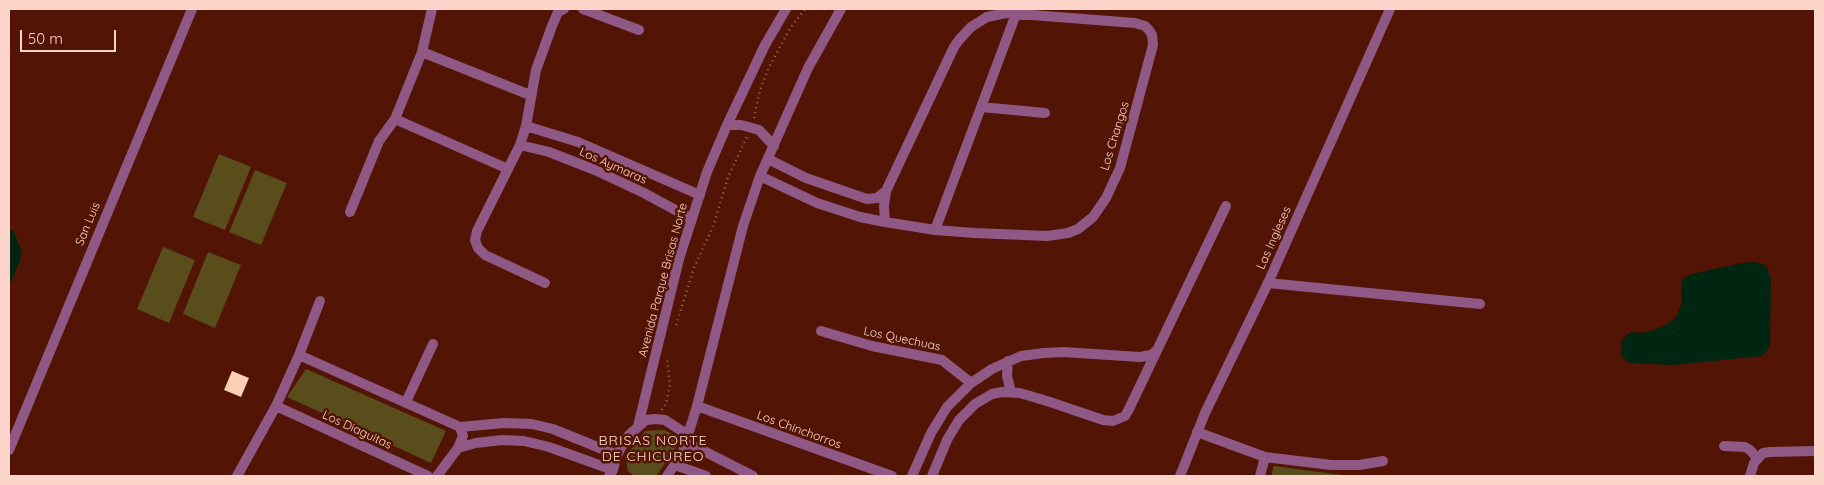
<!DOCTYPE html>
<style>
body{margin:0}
#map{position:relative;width:1824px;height:485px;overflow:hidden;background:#521404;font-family:Quicksand,sans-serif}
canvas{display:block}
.frame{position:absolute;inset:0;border:10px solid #fcd4ca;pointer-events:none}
.scale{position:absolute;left:20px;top:30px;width:96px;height:22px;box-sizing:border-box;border:2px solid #fcd4ca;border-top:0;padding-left:6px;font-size:15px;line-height:18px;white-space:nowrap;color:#fcd4ca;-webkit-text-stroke:4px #521404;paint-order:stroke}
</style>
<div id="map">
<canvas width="1824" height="485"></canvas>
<div class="frame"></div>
<div class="scale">50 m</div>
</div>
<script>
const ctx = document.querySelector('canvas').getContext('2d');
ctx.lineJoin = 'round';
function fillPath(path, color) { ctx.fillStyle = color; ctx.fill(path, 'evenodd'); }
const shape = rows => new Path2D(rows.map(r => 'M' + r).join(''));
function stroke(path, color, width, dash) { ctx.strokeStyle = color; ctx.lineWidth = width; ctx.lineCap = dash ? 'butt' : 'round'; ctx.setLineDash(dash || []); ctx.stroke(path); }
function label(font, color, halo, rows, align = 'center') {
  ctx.font = font + ' Quicksand,sans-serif'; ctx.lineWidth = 5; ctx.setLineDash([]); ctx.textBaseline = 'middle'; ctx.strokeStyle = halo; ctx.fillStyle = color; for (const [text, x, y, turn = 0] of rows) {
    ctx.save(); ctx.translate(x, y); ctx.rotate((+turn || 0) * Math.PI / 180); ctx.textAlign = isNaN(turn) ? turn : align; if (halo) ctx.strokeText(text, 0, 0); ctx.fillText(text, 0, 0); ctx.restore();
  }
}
fillPath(shape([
 [219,154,251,167,225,230,193,217],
 [255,170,287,183,261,245,229,232],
 [163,247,195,260,169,323,137,309],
 [208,252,241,265,215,328,183,314],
 [306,369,446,431,431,463,287,397],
 [665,430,675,436,677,446,657,475,634,476,628,471,625,457,645,431],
 [1274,466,1349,476,1271,476]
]), '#594d1c');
fillPath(shape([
 [9,229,14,232,21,250,20,260,9,287],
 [1755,262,1765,265,1768,269,1771,279,1770,344,1768,349,1762,356,1672,365,1630,363,1622,357,1621,344,1622,340,1628,334,1632,332,1642,333,1655,330,1669,323,1677,316,1682,302,1681,285,1682,280,1688,275,1742,263]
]), '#002510');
fillPath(shape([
 [232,371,249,378,241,397,224,390]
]), '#facfb3');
stroke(shape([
 [754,118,760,90,769,67,791,27,805,9],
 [676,325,694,268,714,224,728,177,747,137],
 [662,410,666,403,670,385,667,357]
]), '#9f6b5e', 2.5, [1, 4]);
stroke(shape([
 [583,9,639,30],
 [422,52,530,95],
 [981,107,1045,113],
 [395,119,508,169],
 [727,125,741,125,759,130,774,146],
 [526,126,578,142,700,195],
 [520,145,549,152,595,170,644,193,692,219],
 [768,159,806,178,867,199,877,198,886,191],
 [760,176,817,203,860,217,885,222,935,230,975,233,1047,236,1068,233,1078,229,1093,217,1106,198,1120,168,1153,45,1152,35,1149,30,1145,26,1135,23,1006,13,987,17,971,27,959,40,954,47,886,191,884,206,885,222],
 [350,212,379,141,395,119,422,52,432,9],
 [935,230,1016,14],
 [545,283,485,255,478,248,475,240,477,231,520,145,526,126,536,70,552,26,558,12,564,9],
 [1268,283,1480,304],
 [821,331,872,346,942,360,971,383],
 [299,355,460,427,504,423,532,424,553,429,617,455],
 [1008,361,1007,376,1011,392],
 [406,402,433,344],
 [276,406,428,476],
 [697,406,892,476],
 [638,426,679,259,707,172,727,125,765,45,786,9],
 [1197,432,1265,457,1331,465,1359,465,1383,461],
 [686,442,753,476],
 [1724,446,1745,447,1750,450,1757,458],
 [458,448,476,443,502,440,524,441,549,447,613,470],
 [9,450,192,9],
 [675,465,706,476],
 [237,476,276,406,299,355,320,301],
 [437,476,458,448,463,436,460,427],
 [609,476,613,470,617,455,622,446,629,435,646,420,655,419,665,420,688,435],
 [667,476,682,454,697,406,743,226,760,176,808,68,841,9],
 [912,476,931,433,947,407,971,383,992,369,1021,356,1044,353,1063,352,1140,357,1151,355,1157,350],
 [932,476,947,440,959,420,975,404,992,394,1002,392,1020,393,1050,402,1103,420,1113,421,1125,416,1129,409,1226,206],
 [1260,476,1265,457],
 [1750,476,1754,463,1763,453,1770,452,1815,451]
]), '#905884', 10);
stroke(shape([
 [1180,476,1205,413,1268,283,1390,9]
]), '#905884', 10);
label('12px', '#fcd4ca', '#521404', [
 ["Los Changos",1115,136,-73],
 ["Los Aymaras",613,166,24],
 ["San Luis",88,224,-67],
 ["Las Ingleses",1274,238,-66],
 ["Avenida Parque Brisas Norte",663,280,-75],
 ["Los Quechuas",902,339,12],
 ["Los Diaguitas",357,430,25],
 ["Los Chinchorros",799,430,20]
]);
ctx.letterSpacing = '1px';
label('14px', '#fcd4ca', '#521404', [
 ["BRISAS NORTE",653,441],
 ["DE CHICUREO",653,457]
]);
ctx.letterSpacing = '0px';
</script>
